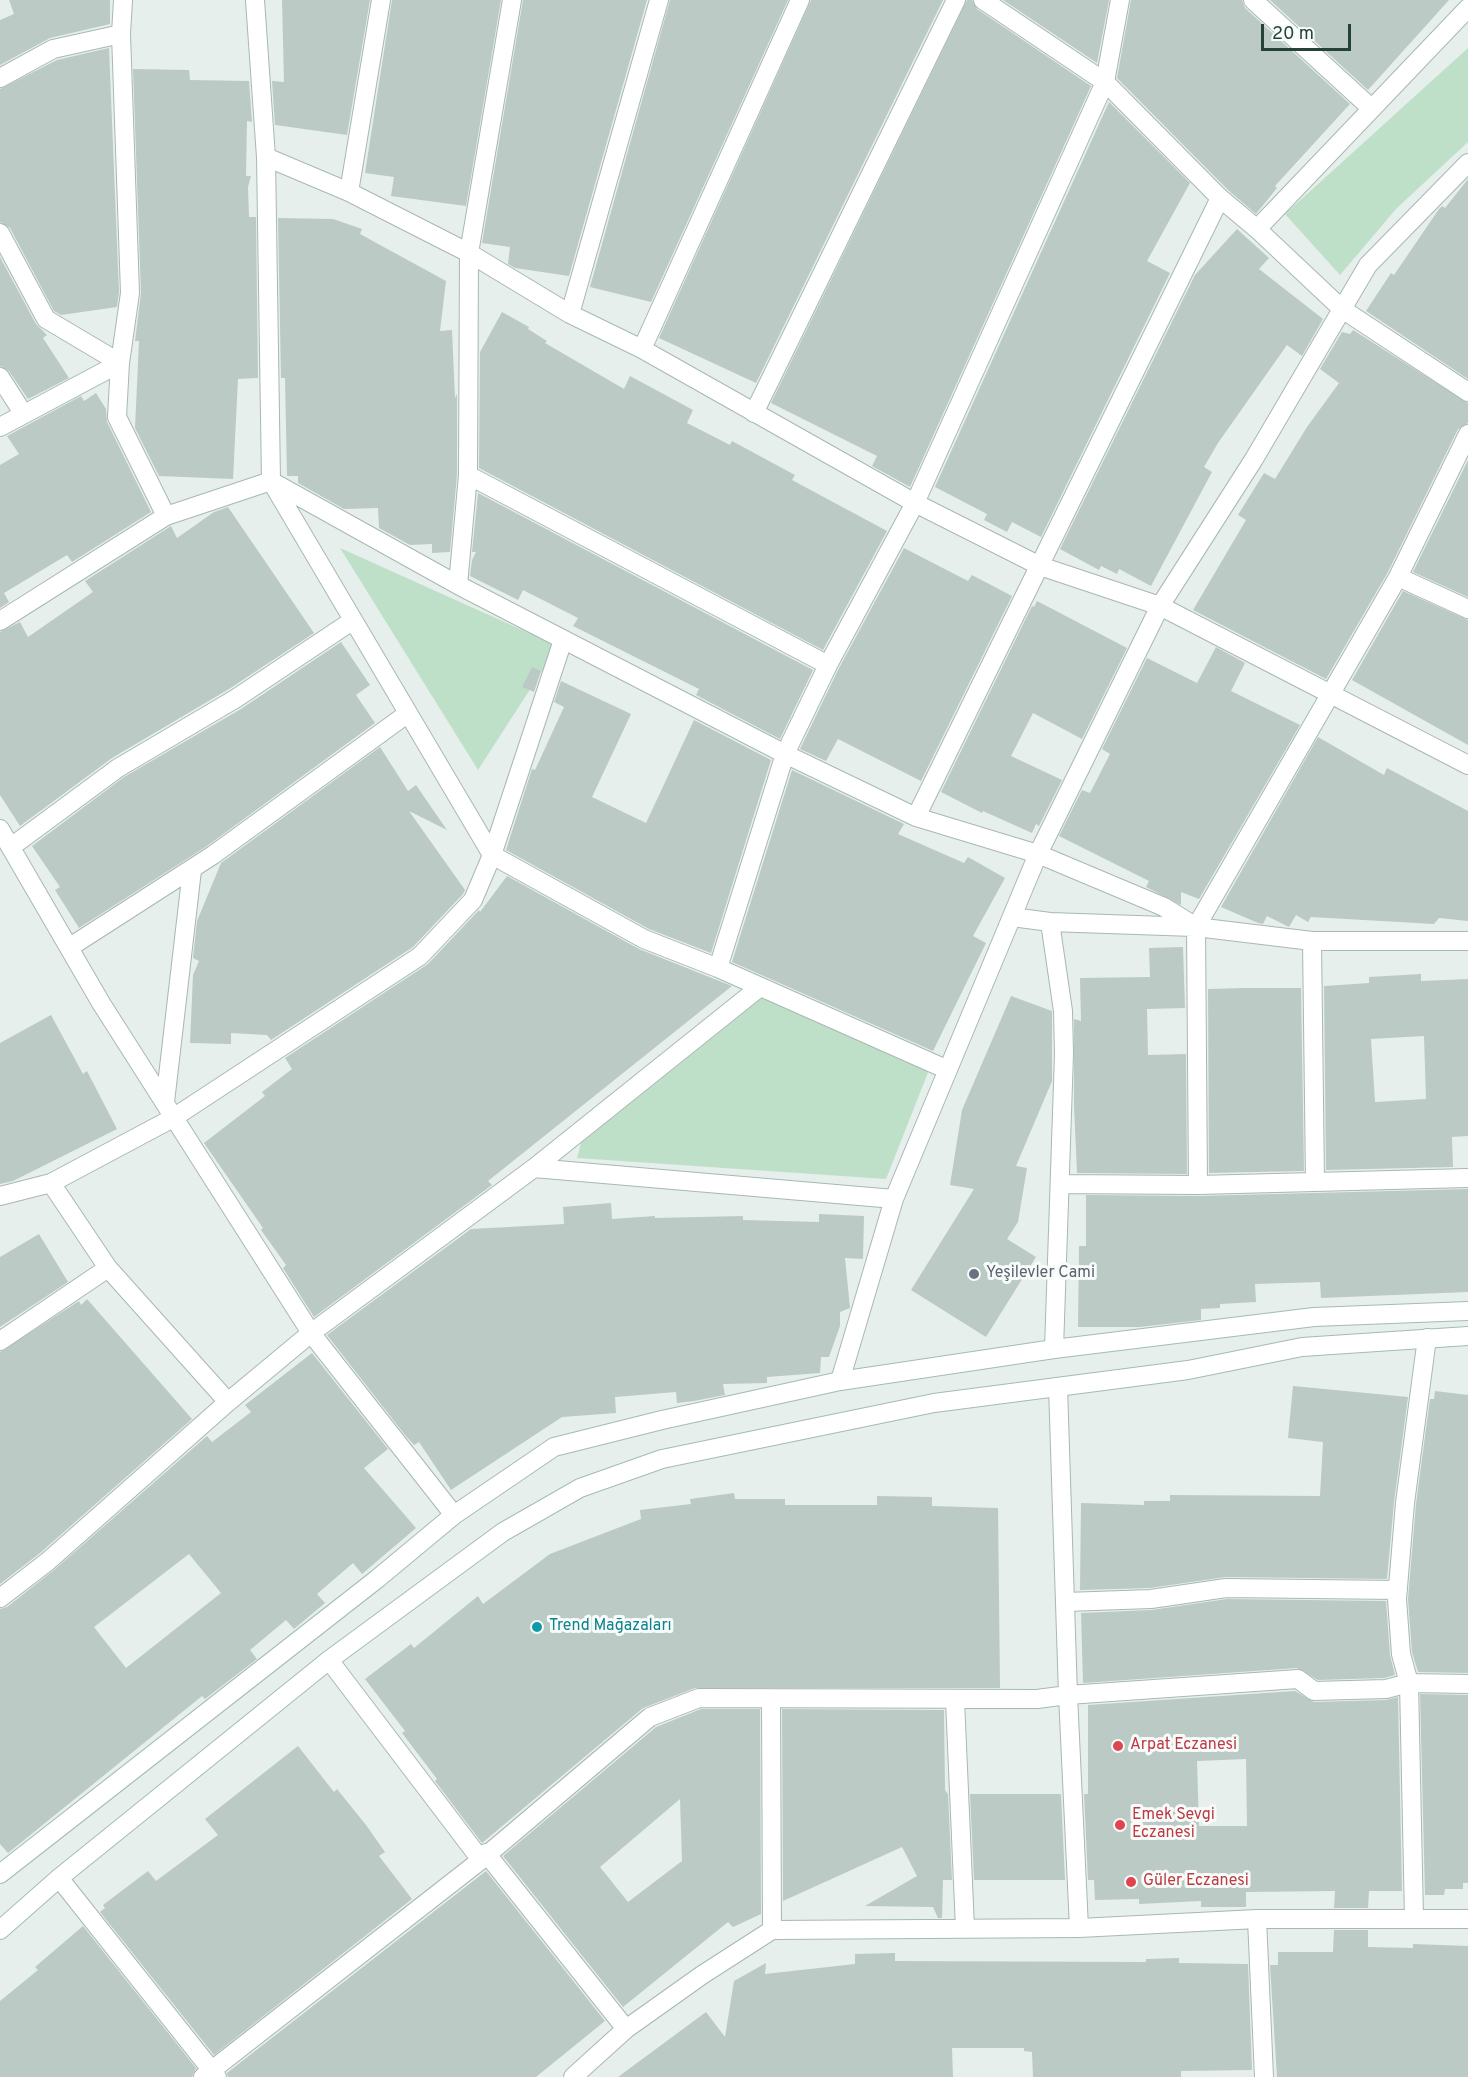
<!DOCTYPE html>
<meta charset="utf-8">
<style>
body{margin:0}
#map{position:relative;width:1468px;height:2077px;overflow:hidden;background:#e6efeb;font-family:Overpass,sans-serif}
canvas{display:block}
.scale{position:absolute;left:1261px;top:24px;width:90px;height:27px;box-sizing:border-box;border:3px solid #24423a;border-top:0;padding-left:8px;font-size:18px;line-height:21px;white-space:nowrap;color:#24423a;-webkit-text-stroke:4px #f7fbf9;paint-order:stroke}
</style>
<div id="map">
<canvas width="1468" height="2077"></canvas>
<div class="scale">20 m</div>
</div>
<script>
const ctx = document.querySelector('canvas').getContext('2d');
ctx.lineJoin = 'round';
function fillPath(path, color) { ctx.fillStyle = color; ctx.fill(path, 'evenodd'); }
const shape = rows => new Path2D(rows.map(r => 'M' + r).join(''));
function stroke(path, color, width, dash) { ctx.strokeStyle = color; ctx.lineWidth = width; ctx.lineCap = dash ? 'butt' : 'round'; ctx.setLineDash(dash || []); ctx.stroke(path); }
function label(font, color, halo, rows, align = 'center') {
  ctx.font = font + ' Overpass,sans-serif'; ctx.lineWidth = 6; ctx.setLineDash([]); ctx.textBaseline = 'middle'; ctx.strokeStyle = halo; ctx.fillStyle = color; for (const [text, x, y, turn = 0] of rows) {
    ctx.save(); ctx.translate(x, y); ctx.rotate((+turn || 0) * Math.PI / 180); ctx.textAlign = isNaN(turn) ? turn : align; if (halo) ctx.strokeText(text, 0, 0); ctx.fillText(text, 0, 0); ctx.restore();
  }
}
fillPath(shape([
 [1468,48,1468,142,1396,209,1340,275,1285,214],
 [340,548,558,646,478,770],
 [767,994,931,1065,886,1179,577,1158,581,1143]
]), '#bfe0c8');
fillPath(shape([
 [9,0,110,0,110,24,50,38,0,65,0,20,14,14],
 [282,0,370,0,347,135,275,125,272,81,284,82],
 [392,0,501,0,466,206,391,196,394,177,365,173],
 [523,0,647,0,569,276,515,268,508,264,510,247,482,243],
 [670,0,788,0,651,302,590,287],
 [811,0,943,0,756,383,659,338],
 [967,0,972,0,977,9,1091,86,910,487,872,466,877,456,771,403],
 [1003,0,1109,0,1097,63],
 [1131,0,1242,0,1245,8,1350,104,1275,186,1277,188,1256,214,1228,190,1117,78],
 [1270,0,1449,0,1368,90],
 [109,48,119,292,117,307,61,315,54,311,10,228,0,222,0,89,57,60],
 [133,69,189,70,190,80,249,81,252,122,247,121,246,176,251,176,248,187,249,217,256,217,258,378,238,379,233,479,159,476,135,428,139,341,135,341,141,293],
 [1109,102,1190,183,1147,261,1170,273,1041,537,1012,522,1007,532,984,520,987,514,935,487],
 [1468,179,1468,379,1366,311,1391,273,1394,275,1439,209,1442,206,1445,208],
 [278,218,333,219,362,229,360,234,446,281,440,331,452,330,455,398,457,394,457,474,450,552,432,553,432,544,410,545,379,528,378,508,344,509,298,483,298,476,287,476,285,378,281,378],
 [1237,229,1269,258,1259,269,1323,319,1302,356,1287,345,1218,443,1204,467,1212,472,1151,586,1119,569,1117,574,1101,566,1099,570,1060,549,1195,275],
 [0,257,36,324,47,335,43,338,69,378,28,399,9,371,0,366],
 [502,312,529,327,528,329,547,341,545,343,624,389,630,376,693,410,687,423,730,445,732,441,795,475,792,480,887,531,823,650,479,468,480,352],
 [1353,330,1468,403,1468,423,1458,429,1388,572,1326,679,1193,610,1246,520,1238,515,1264,473,1275,479,1307,427,1339,383,1320,369,1342,332,1350,334],
 [96,393,106,409,107,422,151,512,72,562,67,555,4,593,9,602,0,608,0,465,19,454,7,436,81,396,84,401],
 [1468,460,1468,597,1413,572],
 [478,493,813,670,780,739,696,695,699,689,573,626,578,618,523,590,518,600,470,576,472,560,476,552,472,552],
 [228,507,314,633,229,689,112,758,20,826,0,795,0,632,20,622,28,637,93,592,85,581,171,526,177,538,214,512],
 [904,548,968,581,972,575,1012,596,921,781,838,739,826,761,800,749,838,670],
 [1403,591,1468,620,1468,745,1352,680],
 [1037,601,1127,648,1082,739,1033,713,1011,756,1062,780,1039,826,1036,824,1032,833,983,811,982,813,941,792,1032,606,1034,607],
 [341,642,370,685,356,695,375,723,207,846,79,928,55,890,60,887,32,846,124,777,241,709],
 [1216,647,1245,663,1231,691,1300,725,1199,899,1181,892,1181,905,1146,887,1149,881,1059,836,1082,790,1090,793,1110,754,1102,749,1147,658,1197,683],
 [532,667,541,671,534,692,522,687],
 [561,681,631,714,592,797,646,823,694,720,771,760,711,953,649,929,506,850,532,769,535,770,564,707,554,702],
 [1318,737,1384,775,1387,768,1468,811,1468,921,1439,918,1434,924,1311,917,1308,922,1296,915,1289,927,1267,916,1263,924,1258,923,1221,907],
 [380,747,408,791,416,785,447,830,409,811,465,890,463,894,413,947,271,1040,267,1035,231,1033,231,1044,190,1043,193,975,199,961,193,958,197,921,221,863],
 [792,770,904,824,898,834,964,863,968,857,1005,878,973,936,986,943,933,1051,732,962],
 [507,876,639,949,732,986,488,1181,492,1185,314,1317,283,1268,286,1265,261,1230,263,1228,204,1143,265,1096,262,1092,292,1069,285,1058,428,964,479,910,480,912],
 [1183,947,1185,1008,1147,1009,1148,1055,1186,1054,1187,1174,1077,1173,1074,1106,1074,1019,1081,1021,1080,978,1150,977,1149,948],
 [1421,974,1421,981,1468,979,1468,1136,1452,1137,1453,1167,1326,1170,1324,986,1369,983,1369,977],
 [1424,1036,1426,1099,1375,1102,1371,1039],
 [1244,988,1301,988,1304,1171,1209,1173,1208,989],
 [1011,996,1052,1011,1052,1081,1016,1166,1027,1168,1018,1222,1007,1239,1036,1257,986,1337,911,1290,974,1189,950,1185,962,1110],
 [51,1015,83,1074,87,1071,117,1129,13,1181,0,1184,0,1043],
 [1468,1189,1468,1292,1321,1298,1320,1282,1255,1284,1256,1302,1220,1304,1220,1308,1201,1309,1201,1320,1140,1327,1078,1327,1079,1246,1086,1246,1086,1195,1198,1196],
 [611,1203,612,1219,655,1216,655,1218,743,1216,743,1220,819,1222,819,1214,864,1216,863,1259,845,1258,850,1308,840,1312,840,1326,829,1357,821,1357,820,1373,767,1377,767,1383,723,1384,725,1395,694,1401,677,1403,676,1392,615,1397,616,1413,562,1417,451,1490,419,1442,414,1445,405,1435,327,1335,471,1229,564,1224,563,1207],
 [39,1234,68,1282,0,1327,0,1257],
 [87,1299,192,1419,40,1553,0,1584,0,1352,79,1301,81,1305],
 [312,1353,388,1449,364,1468,416,1528,362,1574,353,1563,317,1594,325,1603,294,1629,286,1620,250,1650,257,1659,205,1699,202,1696,8,1853,0,1844,0,1609,7,1607,54,1570,207,1436,212,1442,251,1412,245,1405],
 [189,1554,221,1593,126,1668,94,1627],
 [1293,1386,1408,1397,1394,1502,1387,1579,1226,1577,1150,1588,1080,1590,1081,1503,1144,1505,1144,1501,1170,1501,1170,1495,1320,1496,1323,1442,1288,1438],
 [1435,1391,1468,1395,1468,1673,1418,1672,1412,1652,1408,1599,1416,1504,1430,1399,1434,1399],
 [734,1493,735,1499,785,1499,785,1505,877,1505,877,1496,932,1497,932,1506,998,1508,1000,1688,695,1688,643,1708,482,1843,435,1781,437,1779,402,1733,405,1731,365,1679,411,1644,414,1648,478,1596,483,1604,550,1554,641,1519,640,1510,691,1504,690,1499],
 [1227,1599,1386,1601,1390,1655,1395,1675,1384,1678,1318,1680,1297,1668,1083,1683,1081,1613,1151,1610],
 [1295,1691,1314,1702,1386,1700,1398,1697,1402,1891,1369,1891,1368,1908,1334,1908,1335,1891,1246,1892,1246,1907,1201,1907,1201,1901,1139,1904,1139,1899,1095,1900,1094,1880,1088,1880,1084,1794,1088,1794,1088,1705],
 [1246,1759,1247,1826,1199,1826,1197,1761],
 [1420,1694,1468,1695,1468,1883,1463,1883,1463,1889,1445,1889,1444,1895,1425,1895],
 [701,1709,760,1709,761,1914,733,1927,728,1922,623,2007,503,1856,656,1727],
 [680,1799,682,1861,628,1902,600,1867],
 [782,1709,944,1710,945,1790,948,1794,952,1880,943,1880,942,1918,938,1918,933,1907,865,1906,917,1876,902,1847,783,1901],
 [298,1746,334,1792,337,1789,366,1825,385,1852,379,1856,412,1899,214,2055,100,1912,105,1908,103,1905,148,1871,156,1881,218,1835,205,1819],
 [970,1794,1061,1794,1065,1880,974,1880],
 [486,1871,605,2021,536,2077,228,2077,227,2073],
 [83,1926,196,2068,192,2077,0,2077,0,2001,38,1970,35,1967],
 [1334,1930,1368,1930,1368,1947,1413,1948,1413,1944,1468,1946,1468,2077,1277,2077,1270,1965,1278,1965,1278,1952,1333,1952],
 [895,1953,895,1961,1146,1962,1146,1959,1179,1958,1179,1963,1248,1964,1252,2070,1181,2071,1181,2077,1033,2077,1032,2052,1024,2051,1024,2048,952,2048,953,2077,618,2077,706,2012,725,2037,734,1981,766,1963,765,1974,855,1964,855,1954]
]), '#bbcac4');
const street = shape([
 [123,0,121,34,130,293,120,363,117,417,166,516],
 [255,0,266,157,271,481,492,855,644,939,718,968,948,1070],
 [983,0,1105,82,1220,198,1257,229,1342,309,1468,392],
 [1253,0,1371,108],
 [0,78,53,49,121,34],
 [266,157,349,192,469,253,570,314,642,349,915,503,1040,566,1160,606,1468,765],
 [349,192,381,0],
 [1257,229,1468,8],
 [0,233,46,319,120,363],
 [570,314,659,0],
 [642,349,800,0],
 [0,377,23,413],
 [754,413,956,0],
 [0,427,120,363],
 [468,475,828,665],
 [1398,577,1468,609],
 [458,585,468,475,469,253,512,0],
 [0,621,166,516,271,481,458,585,785,754,916,817,1038,854,1164,907,1196,927,1312,941,1468,941],
 [916,817,1220,198],
 [0,829,101,1003,311,1333,454,1515],
 [11,847,118,768,235,699,352,621],
 [1012,917,1050,922,1194,927],
 [1050,922,1063,1011,1064,1054,1054,1349],
 [1312,941,1315,1181],
 [70,947,213,855,407,714],
 [718,968,785,754,828,665,915,503,1105,82,1120,0],
 [165,1102,192,870],
 [534,1168,894,1199],
 [51,1183,108,1268,228,1402],
 [1061,1184,1198,1185,1468,1178],
 [1198,1185,1196,927,1398,577,1468,434],
 [0,1196,51,1183,173,1118,420,956,473,900,492,855,563,640],
 [0,1341,108,1268],
 [840,1381,894,1199,1038,854,1160,606,1254,459,1368,265,1468,163],
 [1058,1387,1068,1695,1079,1928],
 [0,1598,47,1562,228,1402,311,1333,534,1168,760,987],
 [1066,1602,1151,1599,1226,1588,1398,1590],
 [329,1660,481,1860],
 [771,1699,772,1930],
 [955,1700,965,1928],
 [486,1853,626,2029],
 [59,1878,217,2077],
 [1257,1919,1264,2077],
 [1414,1919,1409,1683,1401,1654,1397,1599,1405,1503,1427,1338],
 [203,2077,481,1860,650,1717,699,1698,1037,1699,1068,1695,1298,1679,1314,1691,1386,1689,1409,1683,1468,1684],
 [573,2077,626,2029,702,1975,772,1930,1079,1928,1257,1919,1468,1919]
]);
const secondary = shape([
 [0,1874,377,1579,454,1515,554,1447,662,1420,840,1381,1054,1349,1314,1317,1468,1311],
 [0,1930,59,1878,329,1660,503,1532,580,1488,662,1459,934,1403,1188,1370,1302,1347,1468,1336]
]);
stroke(street, '#a8b8b2', 20);
stroke(secondary, '#a4bbb3', 20);
stroke(street, '#fff', 18);
stroke(secondary, '#fff', 18);
for (const [x, y, r, color] of [
 [974,1274,6,"#6b7280"],
 [537,1627,6,"#0f9aa8"],
 [1118,1746,6,"#e0444e"],
 [1120,1825,6,"#e0444e"],
 [1131,1882,6,"#e0444e"]
]) { const dot = new Path2D(); dot.arc(x, y, r, 0, 2 * Math.PI); ctx.fillStyle = color; ctx.fill(dot); stroke(dot, '#f7fbf9', 2); }
label('16px', '#5b616d', '#f7fbf9', [
 ["Yeşilevler Cami",986,1274]
], 'left');
label('16px', '#0d838f', '#f7fbf9', [
 ["Trend Mağazaları",549,1627]
], 'left');
label('16px', '#be3a42', '#f7fbf9', [
 ["Arpat Eczanesi",1130,1746],
 ["Emek Sevgi",1132,1816],
 ["Eczanesi",1132,1834],
 ["Güler Eczanesi",1143,1882]
], 'left');
</script>
